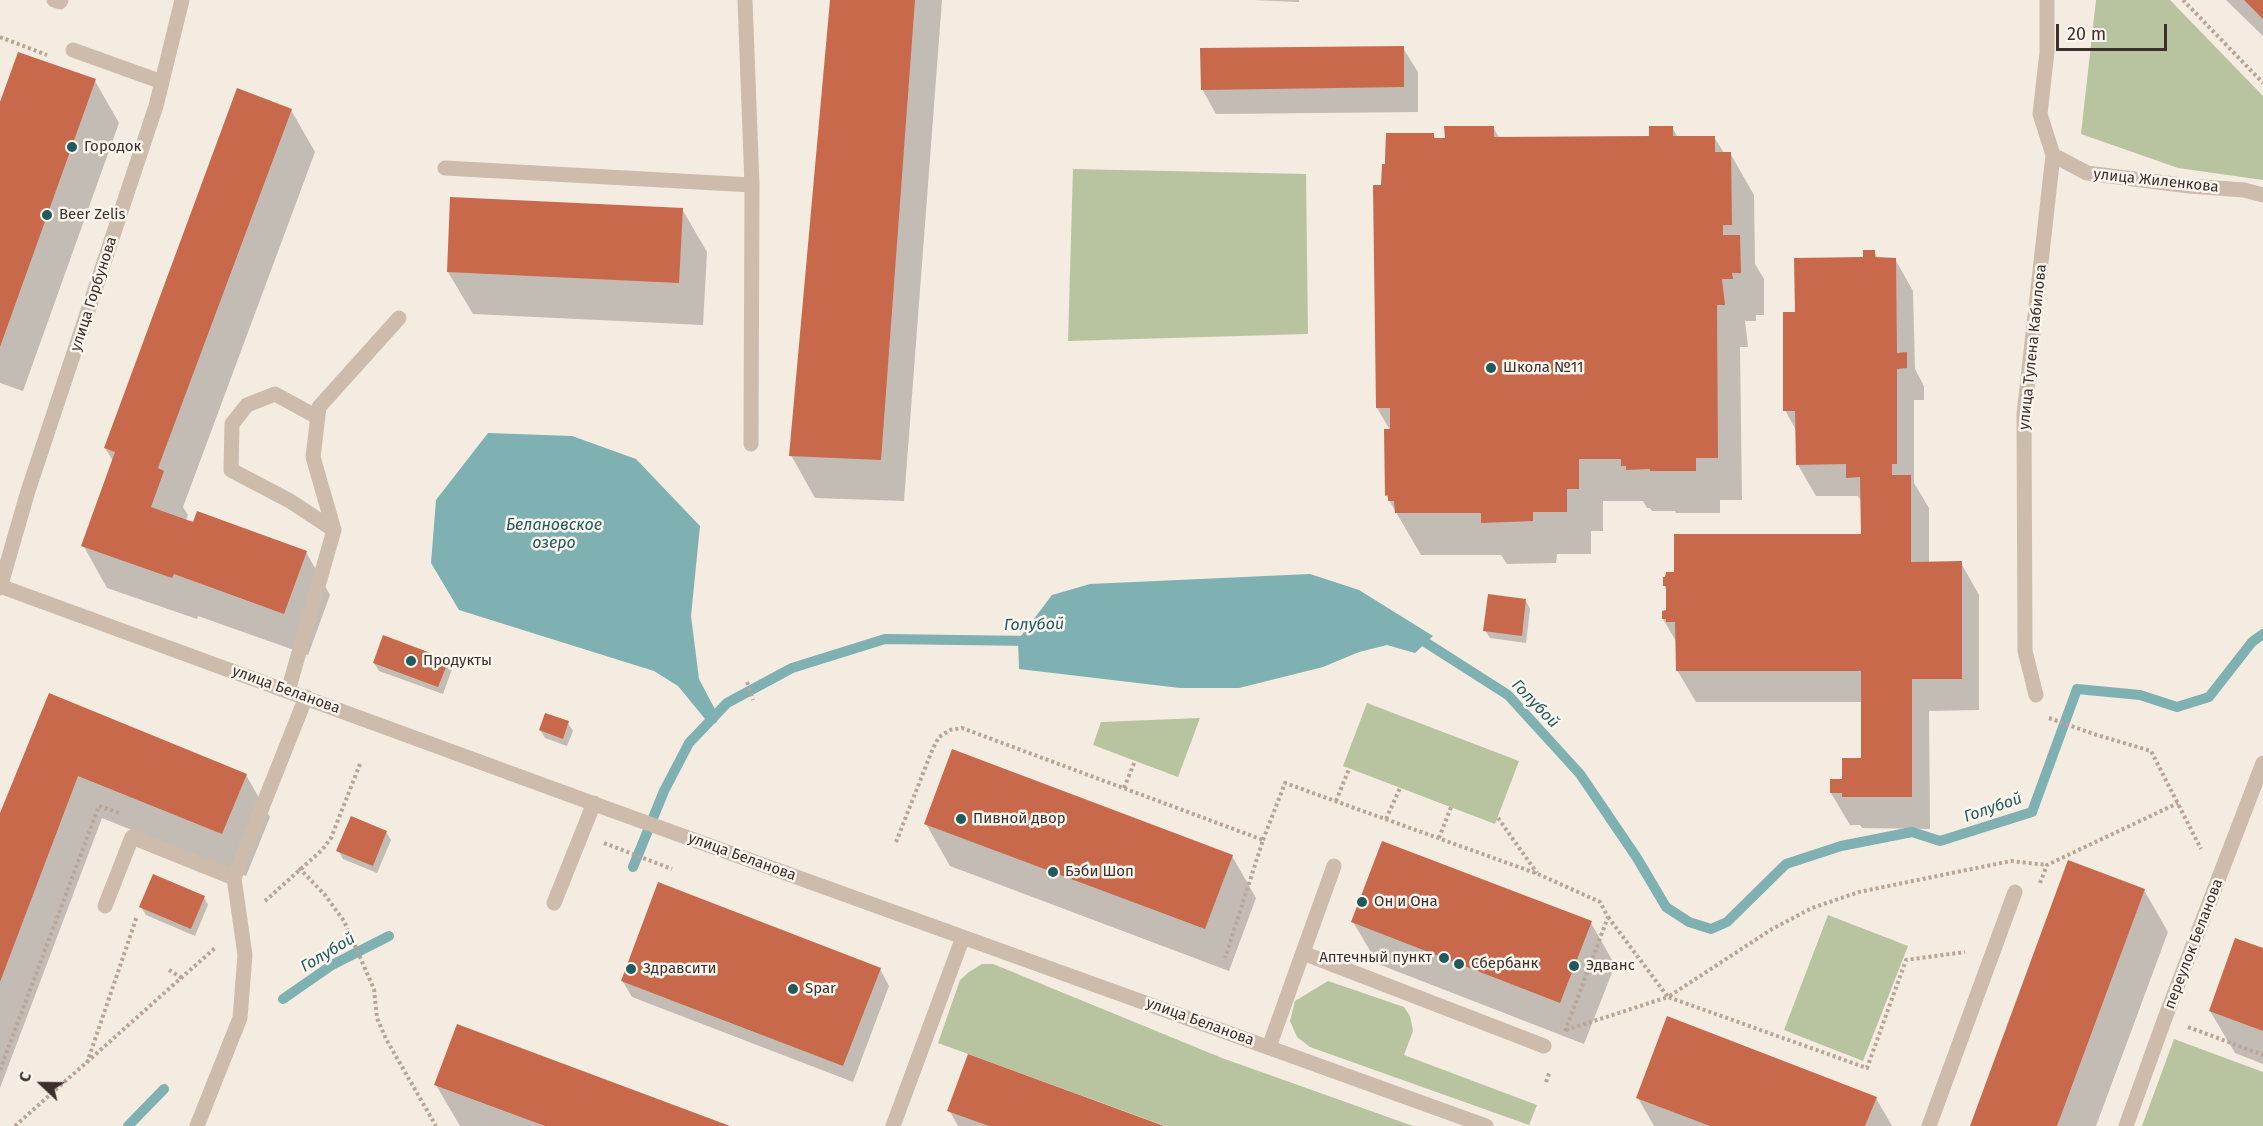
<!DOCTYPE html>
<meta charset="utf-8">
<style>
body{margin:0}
#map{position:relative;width:2263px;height:1126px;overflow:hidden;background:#f4ebe1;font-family:"Fira Sans",sans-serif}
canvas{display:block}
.north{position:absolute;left:12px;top:1054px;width:60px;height:60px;-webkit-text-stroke:4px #fbf5ee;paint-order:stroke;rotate:292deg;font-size:16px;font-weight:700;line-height:24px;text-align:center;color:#3b302b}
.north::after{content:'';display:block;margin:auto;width:21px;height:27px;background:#3b302b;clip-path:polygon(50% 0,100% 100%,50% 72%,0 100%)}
.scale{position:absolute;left:2056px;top:24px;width:111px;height:27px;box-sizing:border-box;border:3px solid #3b302b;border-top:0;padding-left:8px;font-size:18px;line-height:21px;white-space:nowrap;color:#3b302b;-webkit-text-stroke:4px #fbf5ee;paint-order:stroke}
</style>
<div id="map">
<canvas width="2263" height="1126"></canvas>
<div class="north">С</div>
<div class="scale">20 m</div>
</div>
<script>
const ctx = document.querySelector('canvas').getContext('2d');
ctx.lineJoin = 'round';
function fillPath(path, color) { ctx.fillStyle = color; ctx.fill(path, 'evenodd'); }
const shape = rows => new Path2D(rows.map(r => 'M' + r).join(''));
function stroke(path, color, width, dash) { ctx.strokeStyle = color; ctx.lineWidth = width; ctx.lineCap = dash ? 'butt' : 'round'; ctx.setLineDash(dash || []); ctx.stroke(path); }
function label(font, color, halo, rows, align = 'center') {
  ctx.font = font + ' "Fira Sans",sans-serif'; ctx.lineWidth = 5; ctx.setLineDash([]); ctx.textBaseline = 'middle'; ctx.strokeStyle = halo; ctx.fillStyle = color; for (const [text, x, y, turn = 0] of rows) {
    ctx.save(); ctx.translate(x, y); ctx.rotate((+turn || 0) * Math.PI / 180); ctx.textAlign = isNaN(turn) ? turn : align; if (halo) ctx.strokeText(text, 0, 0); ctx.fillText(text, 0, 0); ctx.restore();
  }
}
fillPath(shape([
 [2096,0,2170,0,2263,96,2263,180,2178,168,2081,134],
 [1073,169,1306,174,1308,334,1068,341],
 [1367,703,1519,761,1495,824,1343,766],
 [1200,718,1178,777,1093,745,1101,722],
 [1828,915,1908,946,1863,1061,1784,1030],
 [982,964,993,964,1222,1058,1413,1126,1165,1126,938,1043,960,980,969,972],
 [1328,981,1404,1007,1410,1016,1413,1031,1404,1055,1537,1105,1529,1125,1310,1047,1297,1037,1290,1021,1295,1001],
 [2174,1039,2263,1072,2263,1126,2142,1126]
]), '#b8c4a0');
fillPath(shape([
 [488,433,572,436,636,459,700,526,691,616,699,679,719,717,716,723,710,725,678,686,654,671,459,610,431,563,436,500],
 [1310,574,1359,590,1433,636,1415,653,1387,645,1359,652,1323,667,1239,688,1180,688,1019,669,1018,640,1052,595,1090,584]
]), '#7fb0b2');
fillPath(shape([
 [832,0,942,0,904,501,815,498,791,455],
 [1253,0,1299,0,1299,2],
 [2226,0,2263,0,2263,36],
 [1403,48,1418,72,1418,112,1216,114,1202,89],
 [95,81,119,123,23,391,0,383,0,106],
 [291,110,315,152,183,507,188,515,186,520,306,552,330,595,308,655,198,616,197,619,107,588,83,545,113,461,105,448],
 [1493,127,1500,139,1651,138,1672,127,1678,138,1714,137,1724,153,1730,153,1754,195,1755,264,1764,279,1764,315,1756,315,1756,321,1745,321,1748,347,1740,347,1742,500,1720,500,1720,513,1676,513,1675,511,1652,511,1650,508,1647,508,1643,501,1603,501,1603,531,1591,531,1591,554,1557,554,1556,563,1507,564,1501,555,1421,555,1386,495,1390,430,1377,408,1383,186,1433,134,1436,140,1447,140],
 [682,209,707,252,703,325,473,314,448,272],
 [1874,251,1878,259,1895,259,1913,291,1915,369,1924,386,1924,400,1914,400,1914,483,1929,508,1929,564,1961,563,1979,595,1979,710,1929,711,1930,829,1862,828,1860,825,1850,825,1831,793,1863,759,1862,702,1696,702,1677,670,1677,643,1663,619,1663,612,1668,612,1667,591,1664,585,1862,536,1862,502,1858,496,1816,496,1798,465,1797,432,1785,410,1797,314],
 [1526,601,1530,609,1526,643,1490,638,1485,630],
 [448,661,452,669,443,694,379,671,374,663],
 [50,695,246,775,270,817,246,876,102,818,0,1088,0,818],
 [568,723,573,731,567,746,545,738,540,730],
 [926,824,1232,856,1256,898,1229,971,950,866],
 [386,832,391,840,377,873,343,859,338,850],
 [2144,890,2168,932,2096,1126,1971,1126],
 [204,897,208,905,195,936,146,915,141,907],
 [1353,922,1591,923,1615,965,1584,1044,1378,964],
 [2263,950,2263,1064,2235,1053,2210,1011],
 [880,969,889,986,853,1082,632,997,622,980],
 [436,1085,727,1126,460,1126],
 [1638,1098,1876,1098,1892,1126,1654,1126],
 [949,1110,1161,1126,958,1126]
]), '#0003');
stroke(shape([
 [1414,635,1508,695,1580,774,1637,858,1666,907,1689,922,1711,929,1727,922,1786,864,1841,846,1912,832,1940,841,2032,812,2077,689,2140,695,2177,707,2209,697,2252,642,2263,634],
 [633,867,664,791,689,743,727,703,792,668,885,639,1032,641],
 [283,999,332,965,389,936],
 [128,1126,164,1089]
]), '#7fb0b2', 10);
fillPath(shape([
 [830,0,915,0,881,460,789,456],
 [2244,0,2263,0,2263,19],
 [1404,46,1404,87,1201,90,1200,48],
 [18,52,96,79,0,347,0,102],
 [237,88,292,109,158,468,164,471,151,507,193,522,197,511,307,551,284,614,174,574,172,578,81,546,115,452,104,448],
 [1444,126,1494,126,1494,137,1649,136,1649,126,1673,126,1673,136,1715,136,1715,152,1731,152,1732,225,1723,225,1723,235,1740,235,1741,273,1732,273,1733,279,1722,279,1725,305,1717,305,1718,458,1696,458,1696,471,1650,471,1650,469,1626,470,1626,466,1621,466,1621,459,1579,459,1579,489,1567,489,1567,512,1533,512,1533,521,1481,523,1481,513,1395,513,1394,501,1388,501,1388,495,1385,496,1384,429,1390,429,1390,408,1376,408,1373,185,1381,185,1382,164,1385,164,1385,158,1386,133,1434,133,1434,138,1445,138],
 [450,197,683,208,679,283,447,272],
 [1863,250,1875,250,1875,257,1896,258,1897,353,1907,352,1907,368,1897,369,1897,464,1892,464,1892,475,1911,475,1911,562,1962,561,1962,679,1912,679,1912,797,1842,797,1842,793,1830,793,1830,779,1842,779,1842,758,1861,758,1861,671,1676,671,1675,622,1666,622,1666,619,1662,619,1662,611,1666,610,1666,586,1663,586,1663,577,1665,577,1666,572,1674,572,1674,534,1861,534,1860,477,1846,478,1846,464,1796,465,1795,411,1783,411,1783,312,1795,312,1794,258,1863,257],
 [1488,594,1526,599,1522,636,1483,631],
 [383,635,449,660,438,687,373,663],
 [49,693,247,774,222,834,78,776,0,982,0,813],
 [545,713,569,721,563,739,539,730],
 [952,749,1233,855,1205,929,924,824],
 [351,816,387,831,373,866,336,851],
 [1382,841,1592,921,1560,1003,1351,922],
 [2068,860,2145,889,2057,1126,1970,1126],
 [153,874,205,896,191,929,139,907],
 [658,882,881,968,843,1066,621,981],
 [2235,938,2263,948,2263,1031,2209,1011],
 [1667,1016,1877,1097,1865,1126,1710,1126,1636,1098],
 [457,1024,730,1126,545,1126,434,1085],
 [968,1054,1164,1126,989,1126,947,1111]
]), '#c8694b');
stroke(shape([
 [2183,0,2263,83],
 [0,37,47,55],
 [747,682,753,700],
 [2049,718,2097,735,2151,751,2201,849],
 [1124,788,1135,761],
 [1336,801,1349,769],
 [1498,818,1537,873],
 [1386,819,1400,788],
 [1439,838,1451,807],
 [1263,840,1285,783,1538,874,1600,902,1608,917,1565,1031],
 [896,842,933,748,939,737,950,730,962,728,1263,840,1225,958],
 [604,843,672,869],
 [299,868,325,895,344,921,374,989,377,1018,386,1039,436,1126],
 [2040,883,2047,865,2178,803],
 [265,901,322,850,331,838,360,764],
 [1608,917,1668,997,1772,929,1812,908,1859,892,2011,861,2047,865],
 [169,970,182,978],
 [2188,1027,2263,1055],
 [1566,1030,1668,997,1867,1068,1906,960,1965,952],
 [87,1063,137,916],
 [0,1070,99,806,119,813],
 [1546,1082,1550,1071],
 [15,1126,216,947]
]), '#b9a596', 4, [3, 3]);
stroke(shape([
 [54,0,60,2,61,0],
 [745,0,752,185,751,444],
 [73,50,162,82],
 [2053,155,2087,173,2189,186,2244,190,2263,195],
 [445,168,752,185],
 [334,530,313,457,319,407,399,318],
 [0,586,611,810,1486,1126],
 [0,588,28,491,156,106,182,0],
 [288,691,334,530,290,501,231,470,232,424,247,405,275,394,317,417],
 [2036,695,2025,651,2024,414,2053,155,2040,114,2047,52,2047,0],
 [554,903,594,803],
 [105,906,132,837,234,878],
 [1303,953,1544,1046],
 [1269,1047,1334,866],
 [197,1126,240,1018,245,955,234,878,306,697],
 [893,1126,963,937],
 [1929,1126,2015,892],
 [2126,1126,2165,1018,2263,763]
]), '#cdbbac', 15);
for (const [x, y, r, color] of [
 [72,147,6,"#1f5a5e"],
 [47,215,6,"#1f5a5e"],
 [1491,368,6,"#1f5a5e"],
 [411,661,6,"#1f5a5e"],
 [961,819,6,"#1f5a5e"],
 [1053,872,6,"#1f5a5e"],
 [1362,902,6,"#1f5a5e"],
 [1444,958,6,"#1f5a5e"],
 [1459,964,6,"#1f5a5e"],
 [1574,966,6,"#1f5a5e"],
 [631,969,6,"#1f5a5e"],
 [793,989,6,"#1f5a5e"]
]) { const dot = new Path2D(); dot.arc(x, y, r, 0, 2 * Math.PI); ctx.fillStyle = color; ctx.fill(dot); stroke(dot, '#fbf5ee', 2); }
label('15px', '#3b302b', '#fbf5ee', [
 ["Городок",84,147],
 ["Beer Zelis",59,215],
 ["Школа №11",1503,368],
 ["Продукты",423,661],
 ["Пивной двор",973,819],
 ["Бэби Шоп",1065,872],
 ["Он и Она",1374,902],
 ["Аптечный пункт",1432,958,"right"],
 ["Сбербанк",1471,964],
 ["Эдванс",1586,966],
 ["Здравсити",643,969],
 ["Spar",805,989]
], 'left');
label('15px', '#3b302b', '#fbf5ee', [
 ["улица Жиленкова",2156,181,6],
 ["улица Горбунова",94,294,-72],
 ["улица Тулена Кабилова",2033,347,-84],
 ["улица Беланова",286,690,20],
 ["улица Беланова",742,857,20],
 ["переулок Беланова",2194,944,-69],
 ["улица Беланова",1200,1022,20]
]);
label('italic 16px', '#1f5a5e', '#fbf5ee', [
 ["Белановское",554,526],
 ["озеро",554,544],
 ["Голубой",1034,625,-1],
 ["Голубой",1535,704,46],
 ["Голубой",1993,808,-19],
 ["Голубой",328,953,-31]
]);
</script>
